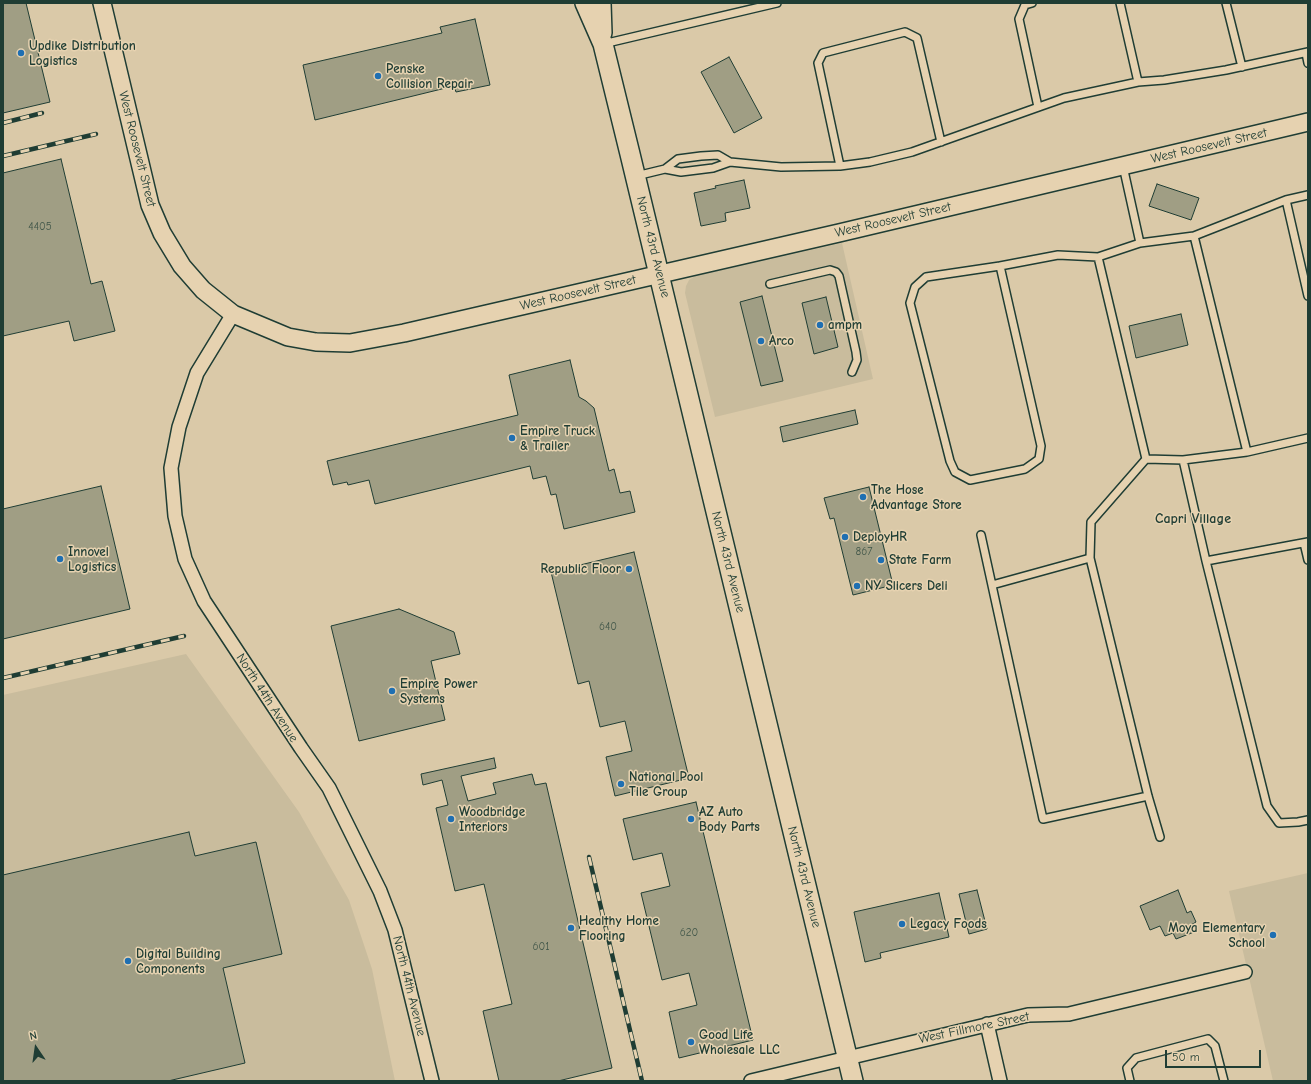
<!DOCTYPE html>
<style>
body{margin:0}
#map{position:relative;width:1311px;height:1084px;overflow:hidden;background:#dac9a8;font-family:"Comic Neue",sans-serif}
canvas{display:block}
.frame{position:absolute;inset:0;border:4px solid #1f3d34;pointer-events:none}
.north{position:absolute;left:16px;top:1028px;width:40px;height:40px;-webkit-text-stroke:3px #e6d2b0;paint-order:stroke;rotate:347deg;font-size:11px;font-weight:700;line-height:16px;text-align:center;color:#1f3d34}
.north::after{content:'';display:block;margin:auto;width:14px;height:18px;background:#1f3d34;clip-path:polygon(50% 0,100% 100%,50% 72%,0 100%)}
.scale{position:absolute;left:1165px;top:1050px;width:96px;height:18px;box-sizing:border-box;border:2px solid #1f3d34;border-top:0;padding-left:5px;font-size:12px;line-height:14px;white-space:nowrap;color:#1f3d34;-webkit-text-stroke:3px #e6d2b0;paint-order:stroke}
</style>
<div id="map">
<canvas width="1311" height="1084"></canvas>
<div class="frame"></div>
<div class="north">N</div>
<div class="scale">50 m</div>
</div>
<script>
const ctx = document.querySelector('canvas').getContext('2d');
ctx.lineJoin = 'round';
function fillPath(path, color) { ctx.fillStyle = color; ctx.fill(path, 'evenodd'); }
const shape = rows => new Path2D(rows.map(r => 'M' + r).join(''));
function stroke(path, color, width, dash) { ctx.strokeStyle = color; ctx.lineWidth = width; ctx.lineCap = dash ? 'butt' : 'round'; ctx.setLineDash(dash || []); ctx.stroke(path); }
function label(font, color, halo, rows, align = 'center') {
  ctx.font = font + ' "Comic Neue",sans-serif'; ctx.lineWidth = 3; ctx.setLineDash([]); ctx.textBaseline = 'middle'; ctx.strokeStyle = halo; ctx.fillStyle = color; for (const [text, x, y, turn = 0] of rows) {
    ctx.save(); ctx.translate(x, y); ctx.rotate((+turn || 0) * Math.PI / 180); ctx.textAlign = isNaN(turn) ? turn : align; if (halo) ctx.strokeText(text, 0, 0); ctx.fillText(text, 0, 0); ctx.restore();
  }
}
fillPath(shape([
 [842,243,873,379,715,417,685,293,686,286,689,280,695,276],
 [186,654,299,812,349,900,372,969,395,1081,3,1081,3,695],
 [1308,873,1308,1081,1273,1081,1229,891]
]), '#c9bc9d');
const building = shape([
 [3,3,26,3,50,102,3,113,3,3],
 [475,19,490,85,456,92,454,86,315,120,303,65,442,33,440,27,475,19],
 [729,57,762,118,734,133,701,72,729,57],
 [61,159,91,284,102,281,115,331,74,341,69,321,3,336,3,173,61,159],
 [744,180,750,208,725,213,726,221,701,226,694,193,716,188,715,186,744,180],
 [1157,184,1199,198,1191,220,1149,206,1157,184],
 [762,296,783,381,761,386,740,302,762,296],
 [826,297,838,347,814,354,802,303,826,297],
 [1181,314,1188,345,1136,358,1129,326,1181,314],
 [570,360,579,397,586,401,594,408,609,471,614,469,620,493,630,491,635,512,564,529,556,494,551,495,546,476,533,479,530,466,375,504,369,480,348,485,347,482,333,485,327,461,518,415,509,375,570,360],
 [855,410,858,424,783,442,780,427,855,410],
 [101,486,130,609,3,639,3,509,101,486],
 [869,487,893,585,853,595,834,518,830,519,824,498,869,487],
 [634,552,689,778,615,796,606,757,632,751,625,721,600,727,589,681,578,684,551,572,634,552],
 [399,609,454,632,460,654,431,661,445,720,359,741,331,626,399,609],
 [494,758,496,768,461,776,468,801,496,794,493,783,532,774,535,785,546,783,612,1068,558,1081,499,1081,483,1011,512,1004,484,884,455,891,436,808,448,805,442,780,423,785,421,774,494,758],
 [696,802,753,1040,679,1058,669,1012,697,1005,689,973,662,980,641,893,670,886,662,853,633,860,623,819,696,802],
 [189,832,195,856,256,842,282,954,223,968,245,1063,168,1081,3,1081,3,875,189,832],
 [977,890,987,929,969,934,959,894,977,890],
 [1178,890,1187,913,1191,911,1196,922,1191,925,1194,932,1176,939,1173,933,1165,936,1160,926,1150,930,1140,906,1178,890],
 [939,893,949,937,880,953,881,958,865,962,854,912,939,893]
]);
fillPath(building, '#a09e84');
stroke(building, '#1f3d34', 1);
const service = shape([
 [1032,3,1025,5,1019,19,1038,107],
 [1120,3,1138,82],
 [1226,3,1242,67],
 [603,44,777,3],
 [1306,53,1308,63],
 [840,166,818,63,823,53,905,32,917,38,941,142],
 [1123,166,1140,243],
 [665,169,678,159,701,156,718,155,730,162],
 [636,176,665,169,681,172,713,168,730,162,781,167,840,166,870,162,912,152,1064,98,1138,82,1164,80,1226,70,1308,52],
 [1286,200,1308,296],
 [1194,236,1247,452],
 [1098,257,1146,459,1091,522,1090,558,1148,796,1160,837],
 [1000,266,1041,446,1039,459,1025,469,970,480,955,472,950,461,910,303,915,287,926,277,1000,266],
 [1000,266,1058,255,1098,257,1140,243,1194,236,1286,200,1308,195],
 [770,284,830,270,836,272,839,276,856,352,857,360,852,372],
 [1146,459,1183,460,1247,452,1308,438],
 [1183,460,1206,561,1267,806,1279,823,1298,822,1308,820],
 [981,535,1043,819,1148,796],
 [1304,543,1308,560],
 [1206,561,1308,542],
 [992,585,1090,558],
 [1130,1081,1127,1068,1136,1058,1208,1039,1215,1046,1224,1081]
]);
const minor = shape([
 [233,314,197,373,179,427,171,468,175,516,185,559,204,601,301,748,329,788,380,891,395,930,432,1081],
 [987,1024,1000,1081],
 [751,1081,1028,1015,1069,1014,1245,972]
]);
const tertiary = shape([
 [102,3,150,205,162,233,182,266,203,290,233,314,288,337,316,342,350,343,404,333,839,233,1308,122]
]);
const secondary = shape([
 [585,3,603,44,630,154,853,1081],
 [601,3,602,33]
]);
stroke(service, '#1f3d34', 10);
stroke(minor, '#1f3d34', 16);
stroke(tertiary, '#1f3d34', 20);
stroke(secondary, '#1f3d34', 22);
stroke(service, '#e6d2b0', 7);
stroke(minor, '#e6d2b0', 13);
stroke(tertiary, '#e6d2b0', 17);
stroke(secondary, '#e6d2b0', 19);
const rail = shape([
 [3,123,42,113],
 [3,156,96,134],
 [3,678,184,636],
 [589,857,642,1081]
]);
stroke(rail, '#1f3d34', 4.5);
stroke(rail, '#e6d2b0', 3, [9]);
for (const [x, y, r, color] of [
 [21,53,4,"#1f6fb2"],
 [378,76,4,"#1f6fb2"],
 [820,325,4,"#1f6fb2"],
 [761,341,4,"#1f6fb2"],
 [512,438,4,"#1f6fb2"],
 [863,497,4,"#1f6fb2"],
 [845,537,4,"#1f6fb2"],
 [60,559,4,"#1f6fb2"],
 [881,560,4,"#1f6fb2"],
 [629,569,4,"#1f6fb2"],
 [857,586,4,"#1f6fb2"],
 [392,691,4,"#1f6fb2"],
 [621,784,4,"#1f6fb2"],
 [451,819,4,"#1f6fb2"],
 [691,819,4,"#1f6fb2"],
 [902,924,4,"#1f6fb2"],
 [571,928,4,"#1f6fb2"],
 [1273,935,4,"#1f6fb2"],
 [128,961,4,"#1f6fb2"],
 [691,1042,4,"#1f6fb2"]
]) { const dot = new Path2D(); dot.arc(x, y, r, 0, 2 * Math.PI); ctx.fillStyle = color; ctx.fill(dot); stroke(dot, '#e6d2b0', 1.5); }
label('11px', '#3f5548', null, [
 ["4405",40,227],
 ["867",864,552],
 ["640",608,627],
 ["620",689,933],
 ["601",541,947]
]);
label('bold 13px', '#1f3d34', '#e6d2b0', [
 ["Updike Distribution",29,46],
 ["Logistics",29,61],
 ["Penske",386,69],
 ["Collision Repair",386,84],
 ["ampm",828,325],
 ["Arco",769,341],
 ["Empire Truck",520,431],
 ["& Trailer",520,446],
 ["The Hose",871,490],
 ["Advantage Store",871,505],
 ["DeployHR",853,537],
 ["Innovel",68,552],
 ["Logistics",68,567],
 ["State Farm",889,560],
 ["Republic Floor",621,569,"right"],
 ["NY Slicers Deli",865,586],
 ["Empire Power",400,684],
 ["Systems",400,699],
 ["National Pool",629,777],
 ["Tile Group",629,792],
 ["Woodbridge",459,812],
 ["Interiors",459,827],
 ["AZ Auto",699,812],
 ["Body Parts",699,827],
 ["Healthy Home",579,921],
 ["Flooring",579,936],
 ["Legacy Foods",910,924],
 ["Moya Elementary",1265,928,"right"],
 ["School",1265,943,"right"],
 ["Digital Building",136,954],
 ["Components",136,969],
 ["Good Life",699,1035],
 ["Wholesale LLC",699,1050]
], 'left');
label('13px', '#1f3d34', '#e6d2b0', [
 ["West Roosevelt Street",1209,146,-13],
 ["West Roosevelt Street",137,149,76],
 ["West Roosevelt Street",893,220,-13],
 ["North 43rd Avenue",653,247,76],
 ["West Roosevelt Street",578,293,-13],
 ["North 43rd Avenue",728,562,76],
 ["North 44th Avenue",267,698,57],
 ["North 43rd Avenue",804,877,76],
 ["North 44th Avenue",409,986,76],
 ["West Fillmore Street",974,1028,-12]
]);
label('bold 14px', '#1f3d34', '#e6d2b0', [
 ["Capri Village",1193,519]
]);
</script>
